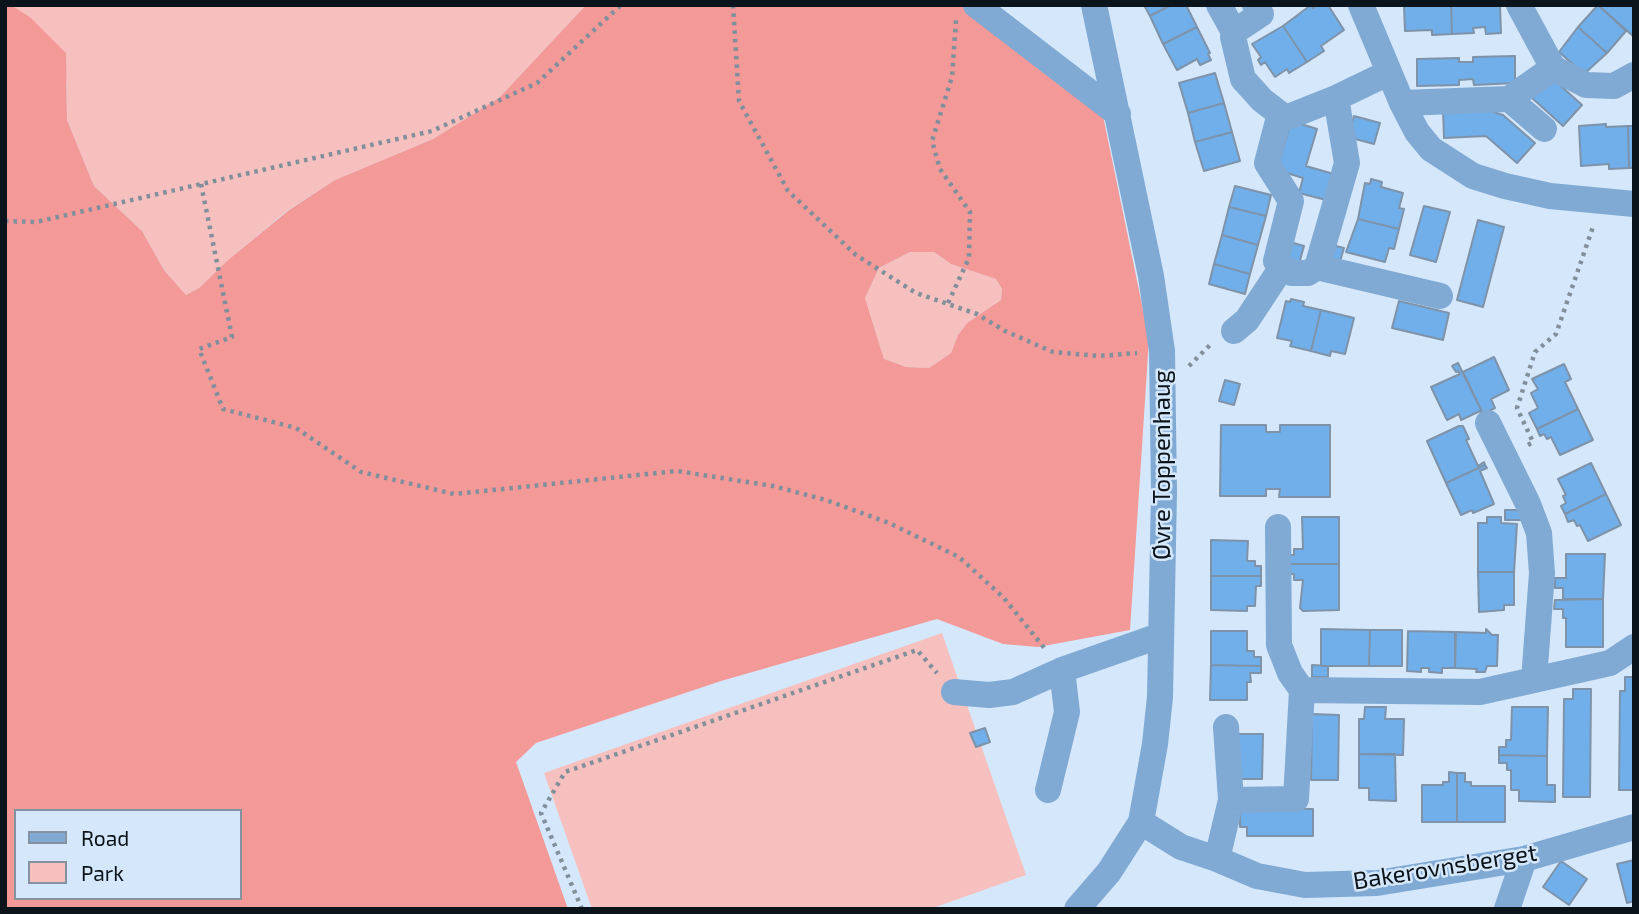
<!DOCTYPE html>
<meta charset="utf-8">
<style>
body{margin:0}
#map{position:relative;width:1639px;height:914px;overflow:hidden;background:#d5e7fa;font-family:"Exo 2",sans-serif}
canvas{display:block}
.frame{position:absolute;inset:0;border:7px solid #0b131b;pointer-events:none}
.legend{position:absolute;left:14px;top:809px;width:228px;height:91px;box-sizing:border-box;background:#d5e7fa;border:2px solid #8492a1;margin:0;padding:9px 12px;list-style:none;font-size:21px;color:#0b131b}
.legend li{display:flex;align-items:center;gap:14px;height:35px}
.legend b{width:35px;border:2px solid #8492a1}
</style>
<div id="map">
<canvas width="1639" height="914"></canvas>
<div class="frame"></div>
<ul class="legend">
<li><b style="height:9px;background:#80aad4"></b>Road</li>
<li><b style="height:19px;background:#f6c0be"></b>Park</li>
</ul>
</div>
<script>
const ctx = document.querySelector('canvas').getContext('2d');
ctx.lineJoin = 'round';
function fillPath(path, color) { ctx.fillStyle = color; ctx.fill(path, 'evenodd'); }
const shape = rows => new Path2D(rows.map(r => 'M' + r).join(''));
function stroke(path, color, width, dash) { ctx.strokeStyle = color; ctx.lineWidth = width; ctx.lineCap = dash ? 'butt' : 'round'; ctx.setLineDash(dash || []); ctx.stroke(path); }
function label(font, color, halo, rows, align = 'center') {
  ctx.font = font + ' "Exo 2",sans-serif'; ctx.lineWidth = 5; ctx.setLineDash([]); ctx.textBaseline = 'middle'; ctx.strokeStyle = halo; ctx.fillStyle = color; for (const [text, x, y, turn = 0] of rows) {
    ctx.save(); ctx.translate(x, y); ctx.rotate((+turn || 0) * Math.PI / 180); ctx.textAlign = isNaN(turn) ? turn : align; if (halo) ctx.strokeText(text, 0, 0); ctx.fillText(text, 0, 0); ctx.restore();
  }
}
fillPath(shape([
 [11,5,586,5,499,98,433,139,335,180,288,210,228,260,199,288,186,295,164,270,142,231,94,186,67,120,67,83],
 [910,252,934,252,951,264,996,279,1002,289,1001,300,967,323,958,335,951,353,929,368,906,367,884,359,865,298,879,268],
 [942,633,1026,875,930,909,592,909,544,773]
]), '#f6c0be');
fillPath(shape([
 [5,5,11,5,31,18,66,53,67,120,94,186,142,231,164,270,186,295,199,288,228,260,289,210,335,180,433,139,499,98,586,5,965,5,1102,111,1149,339,1130,630,1038,647,1003,644,937,619,721,681,536,743,516,762,568,909,5,909],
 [910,252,934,252,951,264,996,279,1002,289,1001,300,967,323,958,335,951,353,929,368,906,367,884,359,865,298,879,268],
 [16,811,240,811,240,898,16,898]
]), '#f39998');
const building = shape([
 [1144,5,1171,5,1150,16,1144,5],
 [1171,5,1186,5,1197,27,1163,44,1150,16,1171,5],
 [1311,5,1313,8,1317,5,1328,5,1344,30,1321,46,1324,51,1307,62,1283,26,1311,5],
 [1404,5,1451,5,1452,34,1432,35,1432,30,1405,31,1404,5],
 [1451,5,1500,5,1501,33,1486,34,1485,27,1473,28,1474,33,1452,34,1451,5],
 [1598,5,1626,31,1607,53,1578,27,1598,5],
 [1598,5,1634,5,1634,35,1633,36,1598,5],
 [1283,26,1307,62,1289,73,1287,69,1275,77,1265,62,1261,65,1258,60,1261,57,1252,44,1283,26],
 [1197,27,1210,53,1208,54,1211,60,1200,65,1197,59,1177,70,1163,44,1197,27],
 [1578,27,1607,53,1584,74,1559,52,1578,27],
 [1515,56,1515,83,1474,85,1473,79,1459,80,1459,85,1417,86,1417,59,1459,58,1459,62,1473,62,1473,57,1515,56],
 [1215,73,1224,103,1188,113,1179,83,1215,73],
 [1551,77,1582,105,1563,126,1532,98,1551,77],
 [1224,103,1232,132,1195,142,1188,113,1224,103],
 [1484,109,1503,115,1535,143,1517,163,1486,136,1444,138,1443,110,1484,109],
 [1354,116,1380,123,1374,144,1348,137,1354,116],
 [1291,121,1317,129,1306,166,1337,175,1330,201,1299,193,1303,178,1277,170,1291,121],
 [1606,124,1606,127,1628,126,1629,168,1609,169,1609,164,1581,166,1579,126,1606,124],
 [1628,126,1634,126,1634,168,1629,168,1628,126],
 [1232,132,1240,161,1204,171,1195,142,1232,132],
 [1371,179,1382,182,1381,187,1403,193,1399,208,1404,209,1399,229,1358,219,1365,183,1370,184,1371,179],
 [1235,186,1271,195,1266,216,1229,207,1235,186],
 [1424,206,1450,212,1436,262,1410,255,1424,206],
 [1229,207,1266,216,1258,245,1222,235,1229,207],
 [1358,219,1399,229,1394,249,1389,248,1385,262,1346,252,1358,219],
 [1478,220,1504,227,1483,307,1457,300,1478,220],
 [1222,235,1258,245,1250,274,1214,264,1222,235],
 [1290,242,1304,246,1299,264,1284,259,1290,242],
 [1336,246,1344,248,1338,268,1321,264,1336,246],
 [1214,264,1250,274,1245,294,1209,284,1214,264],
 [1291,299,1304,302,1303,306,1321,310,1311,351,1290,346,1292,341,1277,338,1286,301,1290,302,1291,299],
 [1399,301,1449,313,1443,340,1392,328,1399,301],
 [1321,310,1354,318,1345,354,1331,351,1330,356,1311,351,1321,310],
 [1494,357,1509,390,1491,399,1495,408,1483,414,1463,372,1494,357],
 [1458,363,1483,414,1482,415,1480,411,1461,420,1459,414,1447,420,1431,387,1460,374,1458,371,1456,372,1452,366,1458,363],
 [1564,364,1571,379,1565,382,1578,409,1537,429,1529,413,1538,408,1531,393,1538,389,1532,379,1564,364],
 [1225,380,1240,384,1234,405,1219,401,1225,380],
 [1578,409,1593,440,1560,455,1551,437,1547,439,1544,434,1540,436,1537,429,1578,409],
 [1221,425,1266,425,1266,432,1280,432,1280,425,1330,425,1330,497,1279,497,1280,489,1266,489,1266,496,1220,496,1221,425],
 [1459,426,1463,426,1469,439,1466,440,1478,466,1484,462,1485,465,1446,483,1427,441,1459,426],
 [1591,463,1606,494,1565,514,1561,506,1566,503,1563,496,1566,495,1558,479,1591,463],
 [1485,465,1487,468,1480,471,1494,504,1473,513,1472,510,1461,515,1446,483,1485,465],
 [1606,494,1621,525,1588,541,1580,525,1577,526,1574,520,1568,522,1565,514,1606,494],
 [1505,510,1524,510,1523,520,1505,520,1505,510],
 [1302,517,1339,517,1339,564,1289,564,1289,555,1294,555,1294,549,1303,549,1302,517],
 [1487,517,1501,517,1501,523,1517,524,1514,572,1478,572,1478,523,1487,523,1487,517],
 [1211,540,1248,541,1247,561,1255,561,1255,566,1261,566,1261,576,1211,576,1211,540],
 [1566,554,1605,554,1603,599,1563,599,1563,588,1555,588,1555,578,1566,578,1566,554],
 [1289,564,1339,564,1339,610,1303,611,1300,608,1303,580,1294,580,1294,574,1289,574,1289,564],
 [1478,572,1514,572,1514,605,1504,605,1504,610,1479,612,1478,572],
 [1211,576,1261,576,1261,586,1256,586,1255,606,1247,606,1247,611,1211,610,1211,576],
 [1603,599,1603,647,1566,647,1566,618,1563,618,1563,609,1554,609,1555,600,1603,599],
 [1321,629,1370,630,1369,666,1321,666,1321,629],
 [1486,629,1492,635,1498,635,1497,666,1487,666,1485,672,1476,672,1477,669,1455,668,1456,632,1486,633,1486,629],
 [1370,630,1402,630,1402,666,1369,666,1370,630],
 [1211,631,1247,631,1247,651,1254,651,1254,657,1261,657,1261,666,1211,665,1211,631],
 [1408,631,1455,632,1455,668,1442,668,1442,673,1429,672,1429,668,1421,668,1421,672,1407,671,1408,631],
 [1211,665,1261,666,1261,673,1250,673,1251,682,1247,682,1247,700,1210,700,1211,665],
 [1312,665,1328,666,1328,677,1312,677,1312,665],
 [1625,677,1634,677,1634,790,1619,790,1620,691,1625,691,1625,677],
 [1573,689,1591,689,1590,797,1563,797,1564,699,1573,699,1573,689],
 [1365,707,1386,707,1385,719,1404,719,1403,755,1359,754,1359,719,1364,719,1365,707],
 [1512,707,1548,707,1547,756,1499,755,1499,747,1506,747,1506,740,1511,740,1512,707],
 [1312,714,1339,715,1338,780,1311,780,1312,714],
 [985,728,990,742,976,747,970,733,985,728],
 [1235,734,1263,734,1262,779,1234,779,1235,734],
 [1359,754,1395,754,1396,801,1369,800,1369,788,1359,788,1359,754],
 [1499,755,1547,756,1547,785,1555,785,1555,802,1519,801,1519,790,1511,790,1511,770,1507,770,1507,763,1499,763,1499,755],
 [1449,772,1457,773,1457,822,1422,822,1422,785,1443,785,1443,782,1449,782,1449,772],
 [1457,773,1465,773,1465,782,1471,782,1471,786,1505,786,1505,822,1457,822,1457,773],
 [1240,808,1313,809,1313,836,1247,836,1247,827,1240,827,1240,808],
 [1634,860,1634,901,1627,903,1617,864,1634,860],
 [1561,861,1587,879,1569,905,1543,887,1561,861]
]);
fillPath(building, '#71afeb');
stroke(building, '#7e93a9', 2);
stroke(shape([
 [733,5,739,101,788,191,856,255,916,293,977,314,1005,331,1053,352,1099,356,1137,353],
 [201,184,232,337,199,349,223,409,296,428,361,472,454,494,677,471,773,486,826,500,889,523,959,557,1003,597,1046,650],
 [5,221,36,222,432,131,537,83,621,5],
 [948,303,969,258,970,212,940,169,932,141,952,77,956,20],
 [1189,366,1213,342],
 [1528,445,1533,442,1517,408,1535,352,1556,334,1594,224],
 [582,909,541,813,565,772,917,650,937,673]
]), '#818f9d', 4.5, [3.5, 5]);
stroke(shape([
 [976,5,1118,114],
 [1219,5,1234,32,1233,37,1243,79,1262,100,1284,117],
 [1361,5,1402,103,1417,132,1431,149,1473,176,1505,186,1550,196,1634,204],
 [1519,5,1553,68,1586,85,1614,86,1634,75],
 [1234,32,1261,14,1255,5],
 [1509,99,1544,129],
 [1402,103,1509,99,1553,68],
 [1282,267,1276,261,1291,201,1267,163,1278,121,1336,98,1388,73],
 [1317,267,1347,163,1336,98],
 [1234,331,1247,320,1282,267,1292,273,1308,273,1317,267,1440,296],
 [1488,423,1528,504,1539,533,1542,573,1534,680],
 [1278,527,1279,645,1290,673,1302,690,1480,692,1610,663,1634,647],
 [954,692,989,695,1013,692,1062,670,1159,636],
 [1048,790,1067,712,1062,670],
 [1231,800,1296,799,1302,690],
 [1141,822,1181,847,1217,859,1257,876,1305,885,1377,883,1524,859,1634,827],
 [1217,859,1231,800,1226,727],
 [1077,909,1109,872,1141,822,1155,744,1160,697,1164,492,1162,351,1151,276,1094,5],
 [1507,909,1524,859]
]), '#80aad4', 26);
label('24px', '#0b131b', '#d5e7fa', [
 ["Øvre Toppenhaug",1162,465,-90],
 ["Bakerovnsberget",1445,867,-9]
]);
</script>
